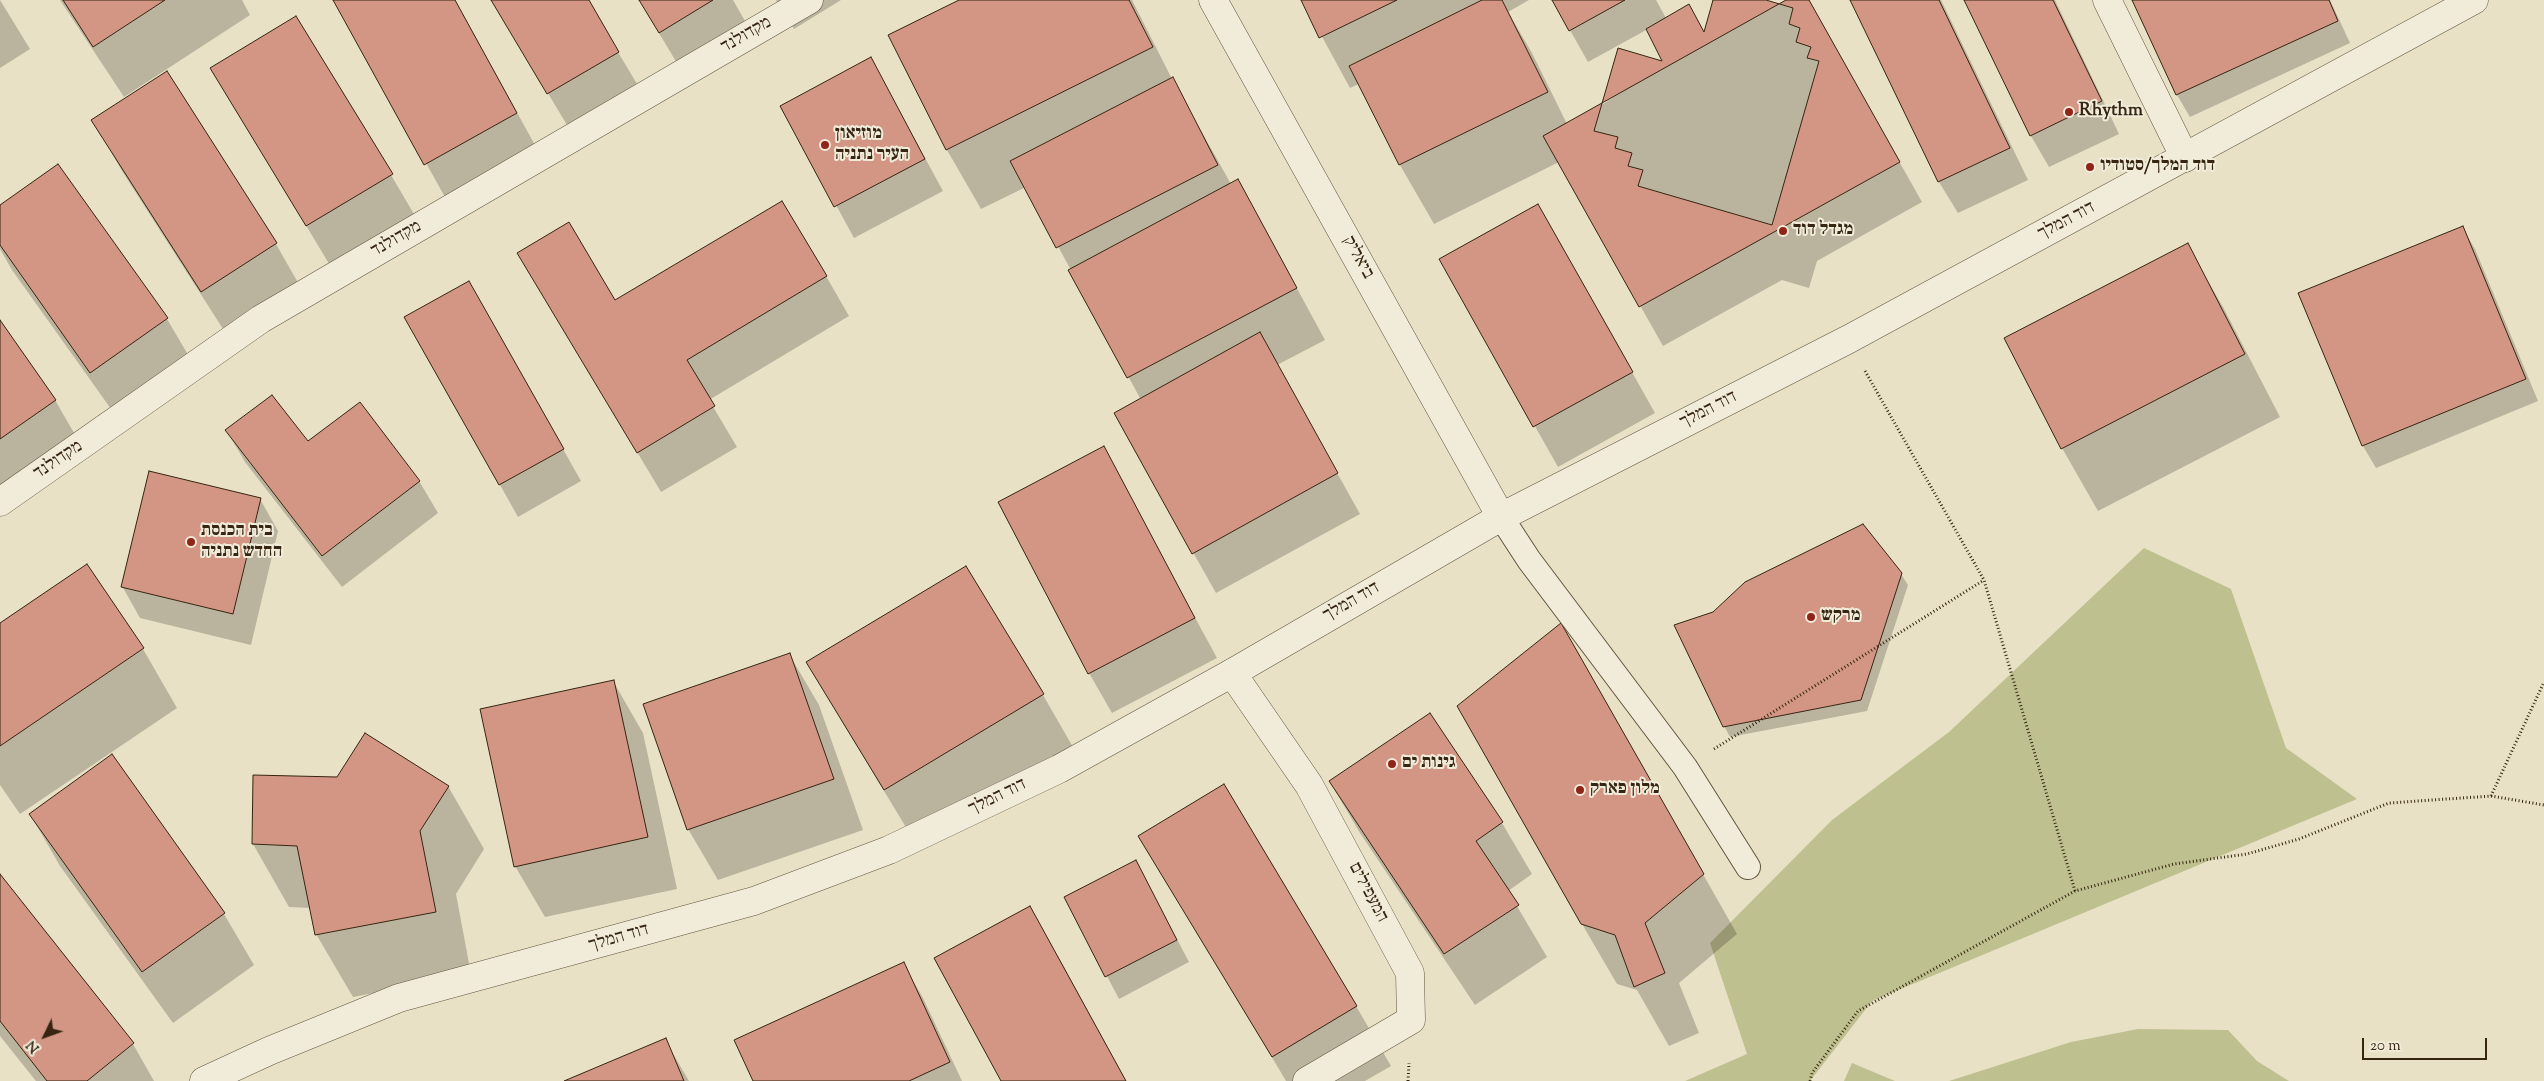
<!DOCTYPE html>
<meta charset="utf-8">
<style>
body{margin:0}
#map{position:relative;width:2544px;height:1081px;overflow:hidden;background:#e9e1c6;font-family:"Sorts Mill Goudy",serif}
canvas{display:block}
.north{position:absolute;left:20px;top:1011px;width:50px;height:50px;-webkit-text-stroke:4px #f1ecda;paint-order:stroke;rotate:228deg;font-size:14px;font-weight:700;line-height:20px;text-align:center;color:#352511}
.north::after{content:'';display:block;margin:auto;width:18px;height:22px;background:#352511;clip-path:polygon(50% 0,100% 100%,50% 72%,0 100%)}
.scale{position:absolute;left:2362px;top:1038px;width:125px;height:22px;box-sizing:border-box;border:2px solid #352511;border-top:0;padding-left:6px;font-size:15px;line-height:18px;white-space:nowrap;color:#352511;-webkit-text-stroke:4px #f1ecda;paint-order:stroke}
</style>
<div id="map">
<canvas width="2544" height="1081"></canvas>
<div class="north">N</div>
<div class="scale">20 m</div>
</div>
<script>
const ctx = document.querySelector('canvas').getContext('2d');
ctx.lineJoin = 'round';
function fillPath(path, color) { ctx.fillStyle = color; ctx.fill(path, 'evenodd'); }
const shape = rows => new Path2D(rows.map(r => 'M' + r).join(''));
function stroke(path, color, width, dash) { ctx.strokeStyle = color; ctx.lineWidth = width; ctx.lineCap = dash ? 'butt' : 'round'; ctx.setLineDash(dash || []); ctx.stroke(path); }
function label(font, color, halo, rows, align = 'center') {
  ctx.font = font + ' "Sorts Mill Goudy","Frank Ruhl Libre",serif'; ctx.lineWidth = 4; ctx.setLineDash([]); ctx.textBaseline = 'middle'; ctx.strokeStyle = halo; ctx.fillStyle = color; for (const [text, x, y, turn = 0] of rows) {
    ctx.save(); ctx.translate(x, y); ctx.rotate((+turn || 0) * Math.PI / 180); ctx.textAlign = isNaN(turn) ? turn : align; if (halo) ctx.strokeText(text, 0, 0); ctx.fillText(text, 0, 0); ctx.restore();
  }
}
fillPath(shape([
 [2144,548,2231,589,2286,748,2357,799,1872,1001,1810,1081,1685,1081,1747,1054,1710,943,1832,820,1949,732],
 [2138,1029,2228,1030,2257,1061,2289,1081,1949,1081,2071,1042],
 [1852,1063,1895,1081,1844,1081]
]), '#bfc090');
fillPath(shape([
 [0,0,30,49,0,68],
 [60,0,242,0,250,15,124,97],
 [335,0,455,0,546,165,455,215],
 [492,0,587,0,637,84,567,125],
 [639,0,733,0,757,42,689,83],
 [776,0,841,0,794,29],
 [962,0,1132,0,1172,79,1231,184,1238,180,1325,340,1277,365,1360,514,1216,593,1115,414,1141,400,1026,187,981,209,947,150,890,36],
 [1302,0,1529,0,1508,12,1532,53,1567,124,1603,104,1665,63,1648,29,1588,62,1553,0,1656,0,1666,18,1705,35,1715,0,1761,0,1779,5,1789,0,1808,0,1922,202,1817,261,1809,288,1782,280,1663,346,1559,162,1434,224,1400,165,1359,84,1350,88],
 [1851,0,1941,0,2028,180,1958,213,1939,182],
 [1965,0,2055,0,2119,134,2049,167,2031,136],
 [2134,0,2330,0,2350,43,2190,117,2177,95],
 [871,59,943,191,854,238,782,106],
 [212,69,391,175,421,226,337,277],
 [167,73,276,244,305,295,232,343,122,171,93,120],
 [58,165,167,319,197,370,121,423,12,270,0,249,0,206],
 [2462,227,2475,249,2538,401,2376,468,2363,446],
 [2187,245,2223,307,2280,417,2098,511,2062,448],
 [1561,246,1655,413,1558,467,1441,260],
 [826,276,849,316,709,400,737,447,661,492,542,293,615,302],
 [487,314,581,481,518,517,406,317],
 [0,322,55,400,85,452,0,511],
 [227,431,308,443,419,481,438,513,342,587,245,462],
 [1103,448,1217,658,1112,713,1089,673],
 [260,499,278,531,251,645,140,618,122,586],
 [87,565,143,649,177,708,20,814,0,785,0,624],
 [1901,574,1908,585,1867,711,1730,737,1724,726,1713,613],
 [789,654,819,705,863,830,718,880,688,829],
 [807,663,1043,695,1077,754,919,849],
 [613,681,643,733,677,889,545,917,515,866],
 [1595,684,1737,934,1679,983,1699,1033,1669,1046,1637,990,1617,984,1582,924],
 [1430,715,1502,823,1532,874,1508,891,1547,957,1475,1005,1360,833,1330,782],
 [111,756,224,914,254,965,173,1023,60,866,30,814],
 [255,776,448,786,484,849,456,894,471,974,353,997,316,934,311,908,289,907,253,844],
 [1140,836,1356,1006,1391,1066,1365,1081,1286,1081],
 [0,876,133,1044,154,1081,36,1081,0,1036],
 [1148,884,1189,962,1119,999,1066,898],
 [1030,908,1064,967,1126,1081,1003,1081],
 [903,964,922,996,962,1081,754,1081],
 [665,1040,689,1081,567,1081]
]), '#0003');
const building = shape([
 [63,0,165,0,93,47,63,0],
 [333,0,455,0,517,113,424,165,333,0],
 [491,0,589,0,619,52,547,94,491,0],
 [639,0,713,0,659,33,639,0],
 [959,0,1129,0,1153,47,946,150,888,35,959,0],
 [1301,0,1397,0,1319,38,1301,0],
 [1482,0,1502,0,1548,92,1399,165,1349,66,1482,0],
 [1552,0,1625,0,1569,31,1552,0],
 [1713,0,1766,0,1793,8,1789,24,1800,28,1796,42,1811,47,1807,58,1819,61,1772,225,1638,186,1643,170,1628,166,1632,153,1615,148,1618,137,1594,131,1618,48,1662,61,1646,29,1689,4,1704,32,1713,0],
 [1786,0,1809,0,1900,162,1639,307,1543,136,1786,0],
 [1850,0,1939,0,2010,148,1938,182,1850,0],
 [1964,0,2053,0,2102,101,2030,136,1964,0],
 [2132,0,2329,0,2338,21,2176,95,2132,0],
 [296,16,393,174,306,226,210,68,296,16],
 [871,57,925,159,834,207,780,106,871,57],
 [167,71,277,243,201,292,91,120,167,71],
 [1173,77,1218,165,1056,248,1010,161,1173,77],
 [58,164,168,318,90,373,0,245,0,205,58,164],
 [1238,179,1297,288,1127,378,1068,270,1238,179],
 [782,201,827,276,687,360,715,406,637,453,517,253,569,222,615,300,782,201],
 [1538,204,1633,372,1533,427,1439,259,1538,204],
 [2463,226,2526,379,2362,446,2298,293,2463,226],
 [2188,243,2245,354,2061,449,2004,338,2188,243],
 [469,281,564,449,499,485,404,317,469,281],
 [0,320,56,400,0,439,0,320],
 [1260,332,1338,473,1192,554,1114,413,1260,332],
 [272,395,308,441,360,402,420,481,322,556,225,430,272,395],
 [1104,446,1195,618,1088,674,998,502,1104,446],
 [149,471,261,498,233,614,121,587,149,471],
 [1863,524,1902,573,1861,700,1723,727,1674,625,1713,612,1745,582,1863,524],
 [87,564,144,648,0,746,0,623,87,564],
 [966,566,1044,694,884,790,806,662,966,566],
 [1561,623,1704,874,1645,923,1665,973,1634,987,1615,935,1581,924,1457,706,1561,623],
 [790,653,834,779,687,830,643,704,790,653],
 [614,680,648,837,514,867,480,709,614,680],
 [1430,713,1503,822,1476,841,1519,905,1444,954,1329,781,1430,713],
 [365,733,449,786,420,831,436,912,315,935,297,846,252,844,253,775,337,777,365,733],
 [112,754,225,913,142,972,29,814,112,754],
 [1224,784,1357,1006,1272,1057,1138,836,1224,784],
 [1136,860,1177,940,1105,977,1064,897,1136,860],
 [0,874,134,1043,87,1081,47,1081,0,1021,0,874],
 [1030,906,1126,1081,1001,1081,934,958,1030,906],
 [904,962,950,1062,909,1081,753,1081,734,1040,904,962],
 [666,1038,684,1081,564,1081,666,1038]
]);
fillPath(building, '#d39584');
stroke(building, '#352511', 1);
const service = shape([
 [1501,517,1529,560,1685,767,1748,867]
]);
const minor = shape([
 [1213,0,1501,517],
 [2107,0,2185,158],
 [0,502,261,319,809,0],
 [1232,673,1309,785,1410,973,1411,1020,1307,1081]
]);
const tertiary = shape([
 [204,1081,269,1051,399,998,754,901,889,850,1059,769,1232,673,1501,517,1849,339,2474,0]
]);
stroke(service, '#62543e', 26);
stroke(minor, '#62543e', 29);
stroke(tertiary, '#62543e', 29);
stroke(shape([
 [1865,371,1984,580,2075,891],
 [1714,749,1984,580],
 [2491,796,2544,682],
 [1408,1081,1409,1063],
 [1810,1081,1812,1073,1858,1011,2075,891,2174,864,2247,854,2299,839,2389,803,2491,796,2544,805]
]), '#352511', 3, [1, 2.5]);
stroke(service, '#f1ecda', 24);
stroke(minor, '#f1ecda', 28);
stroke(tertiary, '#f1ecda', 28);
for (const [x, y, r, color] of [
 [2069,112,5,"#8f2418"],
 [825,145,5,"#8f2418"],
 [2090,167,5,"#8f2418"],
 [1783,231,5,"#8f2418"],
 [191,542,5,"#8f2418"],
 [1811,617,5,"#8f2418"],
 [1392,764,5,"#8f2418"],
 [1580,790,5,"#8f2418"]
]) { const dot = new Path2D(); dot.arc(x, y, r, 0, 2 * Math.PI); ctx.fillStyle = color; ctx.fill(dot); stroke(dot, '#f1ecda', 2); }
label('18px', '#352511', '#f1ecda', [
 ["מקדולנד",747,36,-30],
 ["דוד המלך",2067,222,-28],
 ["מקדולנד",397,240,-30],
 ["ביאליק",1357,258,61],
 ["דוד המלך",1709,411,-27],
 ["מקדולנד",59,461,-34],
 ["דוד המלך",1352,603,-30],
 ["דוד המלך",998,798,-26],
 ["המעפילים",1367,893,62],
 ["דוד המלך",619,939,-16]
]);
label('bold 18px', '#352511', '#f1ecda', [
 ["Rhythm",2079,112],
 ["מוזיאון",835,135],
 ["העיר נתניה",835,156],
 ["דוד המלך/סטודיו",2100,167],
 ["מגדל דוד",1793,231],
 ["בית הכנסת",201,532],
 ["החדש נתניה",201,553],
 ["מרקש",1821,617],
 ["גינות ים",1402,764],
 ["מלון פארק",1590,790]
], 'left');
</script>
